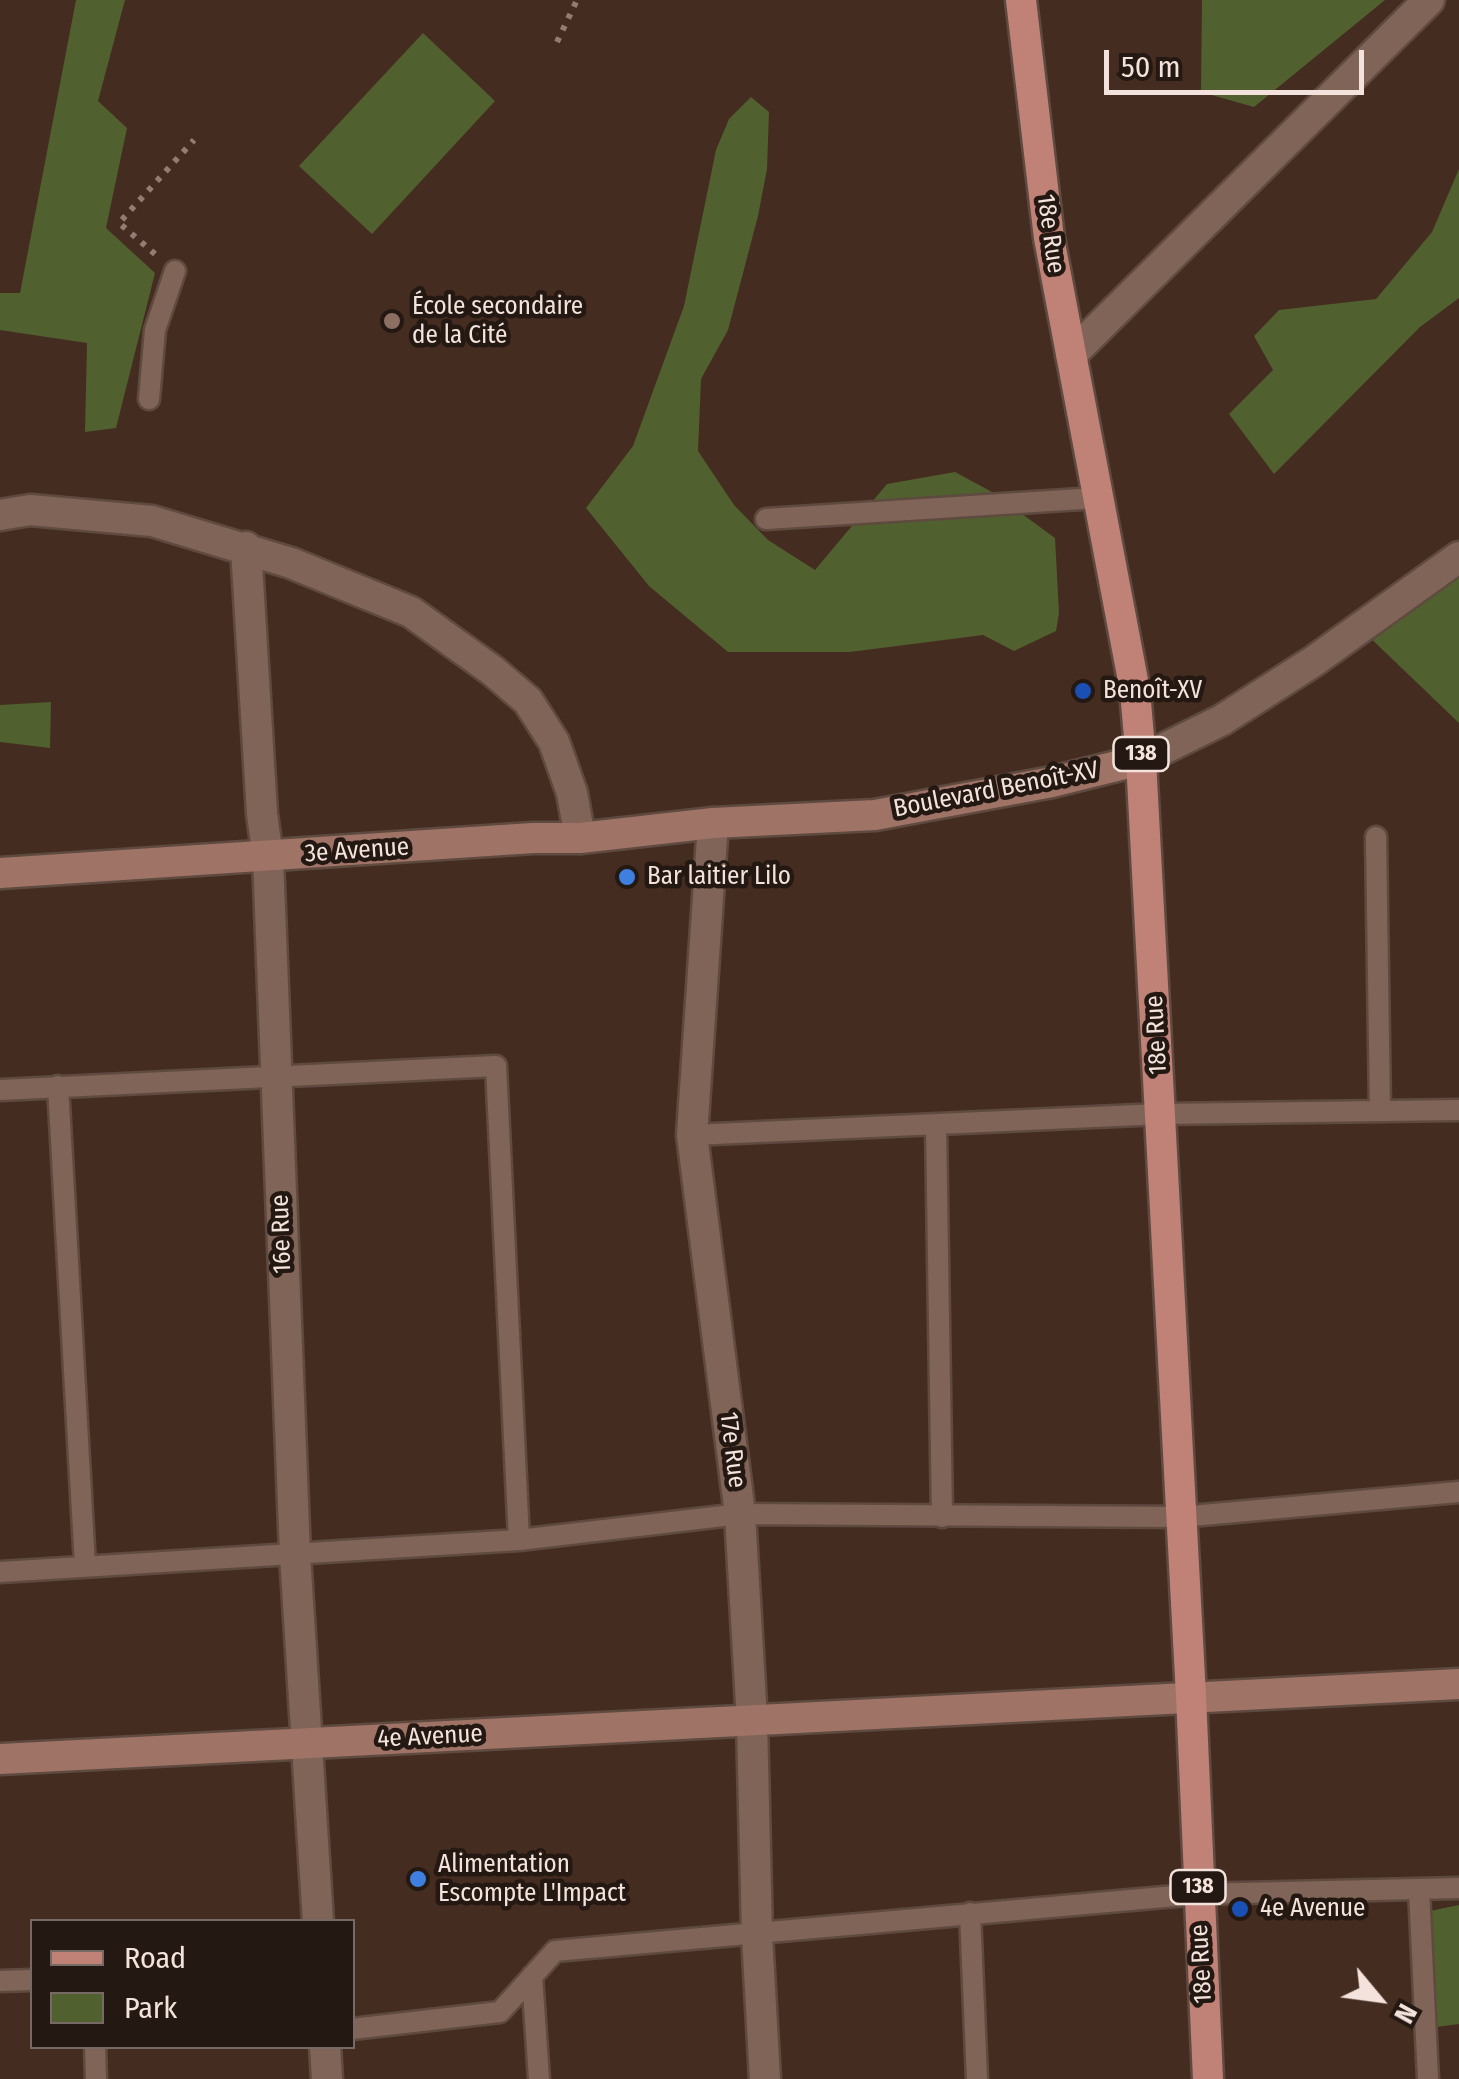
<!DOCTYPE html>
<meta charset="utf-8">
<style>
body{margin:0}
#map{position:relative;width:1459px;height:2079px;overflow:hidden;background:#452c20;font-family:"Fira Sans Condensed",sans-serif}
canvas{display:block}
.legend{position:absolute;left:30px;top:1919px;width:325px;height:130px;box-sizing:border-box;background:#231812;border:2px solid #776963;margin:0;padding:12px 18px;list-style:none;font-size:30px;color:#f4e3dc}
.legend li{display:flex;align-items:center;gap:20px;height:50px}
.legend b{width:50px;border:2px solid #776963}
.north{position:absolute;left:1329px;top:1949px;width:100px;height:100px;-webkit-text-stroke:8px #231812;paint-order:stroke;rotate:119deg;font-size:28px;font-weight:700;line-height:40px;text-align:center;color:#f4e3dc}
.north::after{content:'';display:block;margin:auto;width:35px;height:45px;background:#f4e3dc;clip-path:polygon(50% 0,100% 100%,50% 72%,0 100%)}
.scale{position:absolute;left:1104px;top:50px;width:260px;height:45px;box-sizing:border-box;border:5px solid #f4e3dc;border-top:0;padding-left:12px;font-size:30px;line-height:35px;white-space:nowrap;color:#f4e3dc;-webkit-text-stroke:8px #231812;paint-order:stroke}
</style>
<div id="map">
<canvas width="1459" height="2079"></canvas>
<ul class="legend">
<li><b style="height:12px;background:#c08177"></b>Road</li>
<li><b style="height:28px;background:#51602f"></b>Park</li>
</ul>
<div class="north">N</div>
<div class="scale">50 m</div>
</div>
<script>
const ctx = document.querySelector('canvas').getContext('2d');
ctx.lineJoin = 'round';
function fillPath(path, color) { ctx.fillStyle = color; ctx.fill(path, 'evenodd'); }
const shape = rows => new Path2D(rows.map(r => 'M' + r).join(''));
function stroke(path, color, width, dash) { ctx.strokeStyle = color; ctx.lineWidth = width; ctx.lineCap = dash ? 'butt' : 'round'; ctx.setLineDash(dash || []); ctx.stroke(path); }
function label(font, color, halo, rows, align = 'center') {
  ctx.font = font + ' "Fira Sans Condensed",sans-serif'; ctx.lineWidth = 9; ctx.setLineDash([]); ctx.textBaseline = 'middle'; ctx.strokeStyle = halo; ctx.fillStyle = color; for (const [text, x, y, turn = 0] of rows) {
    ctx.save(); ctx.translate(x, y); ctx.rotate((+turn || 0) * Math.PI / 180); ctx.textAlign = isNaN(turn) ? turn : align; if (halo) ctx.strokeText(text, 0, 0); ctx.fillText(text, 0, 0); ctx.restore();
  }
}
fillPath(shape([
 [76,0,125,0,98,101,127,128,106,228,155,273,116,428,85,432,87,343,0,330,0,293,20,293],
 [1202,0,1385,0,1254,107,1201,92],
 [423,33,495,101,372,234,299,166],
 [751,97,769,112,767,169,758,216,728,330,701,379,698,451,734,505,768,540,815,570,887,484,955,472,992,492,1055,538,1059,613,1056,631,1014,651,983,635,850,652,728,652,649,586,586,508,633,446,684,306,716,150,729,119],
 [1459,169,1459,298,1420,327,1274,474,1229,414,1273,370,1254,336,1279,310,1376,299,1432,232],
 [1459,571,1459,723,1362,630],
 [51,702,50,748,0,742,0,705],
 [1459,1905,1459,2024,1428,2028,1425,1912]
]), '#51602f');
const lane = shape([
 [149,399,155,330,175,271],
 [766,519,1097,498],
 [1376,837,1380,1110],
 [58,1086,85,1565],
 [0,1090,496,1066,519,1540],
 [936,1125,942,1517],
 [692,1135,1161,1114,1459,1110],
 [0,1572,519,1540,740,1514,1180,1517,1459,1492],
 [1419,1890,1428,2079],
 [970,1913,977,2079],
 [532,1976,539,2079],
 [0,1981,32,1980],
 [352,2029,500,2012,555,1951,1198,1894,1459,1888],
 [95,2046,96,2079]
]);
const street = shape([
 [1071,355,1429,0],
 [0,515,30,510,152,521,291,563,411,612,493,671,528,701,554,742,572,793,580,838],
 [246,547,262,814,268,858,295,1554,318,1922],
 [1141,760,1222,720,1314,661,1459,557],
 [713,823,692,1135,740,1514,752,1721,757,1935,765,2079],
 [325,2046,327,2079]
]);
const secondary = shape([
 [0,873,533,838,580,838,713,823,875,815,1052,782,1141,760],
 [0,1759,1459,1684]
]);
const primary = shape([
 [1021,0,1049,238,1135,691,1141,760,1191,1696,1208,2079]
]);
stroke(lane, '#5f4a40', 25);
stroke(street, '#5f4a40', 35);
stroke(secondary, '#5f4a40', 35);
stroke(primary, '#5f4a40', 35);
stroke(shape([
 [557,42,577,0],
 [155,254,119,223,194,140]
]), '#927c73', 6, [5, 8]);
stroke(lane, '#806457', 20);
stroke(street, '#806457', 30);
stroke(secondary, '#a07367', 30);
stroke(primary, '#c08177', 30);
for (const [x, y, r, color] of [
 [392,321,10,"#8d6e63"],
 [1083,691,10,"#1a4fb4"],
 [627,877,10,"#3f7fe0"],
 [418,1879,10,"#3f7fe0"],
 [1240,1909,10,"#1a4fb4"]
]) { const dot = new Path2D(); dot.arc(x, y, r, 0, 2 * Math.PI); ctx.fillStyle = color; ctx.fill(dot); stroke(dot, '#231812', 4); }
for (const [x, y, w] of [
 [1141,754,55],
 [1198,1887,55]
]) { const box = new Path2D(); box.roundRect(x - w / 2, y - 17, w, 34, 8); ctx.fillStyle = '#231812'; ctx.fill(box); stroke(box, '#f4e3dc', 2.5); }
label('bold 22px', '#f4e3dc', null, [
 ["138",1141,754],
 ["138",1198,1887]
]);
label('25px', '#f4e3dc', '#231812', [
 ["18e Rue",1050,234,82],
 ["Boulevard Benoît-XV",996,790,-11],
 ["3e Avenue",357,851,-4],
 ["18e Rue",1157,1035,-93],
 ["16e Rue",282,1234,-92],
 ["17e Rue",732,1450,83],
 ["4e Avenue",430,1737,-3],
 ["18e Rue",1202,1964,-93]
]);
label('25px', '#f4e3dc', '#231812', [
 ["École secondaire",412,307],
 ["de la Cité",412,336],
 ["Benoît-XV",1103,691],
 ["Bar laitier Lilo",647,877],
 ["Alimentation",438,1865],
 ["Escompte L'Impact",438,1894],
 ["4e Avenue",1260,1909]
], 'left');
</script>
